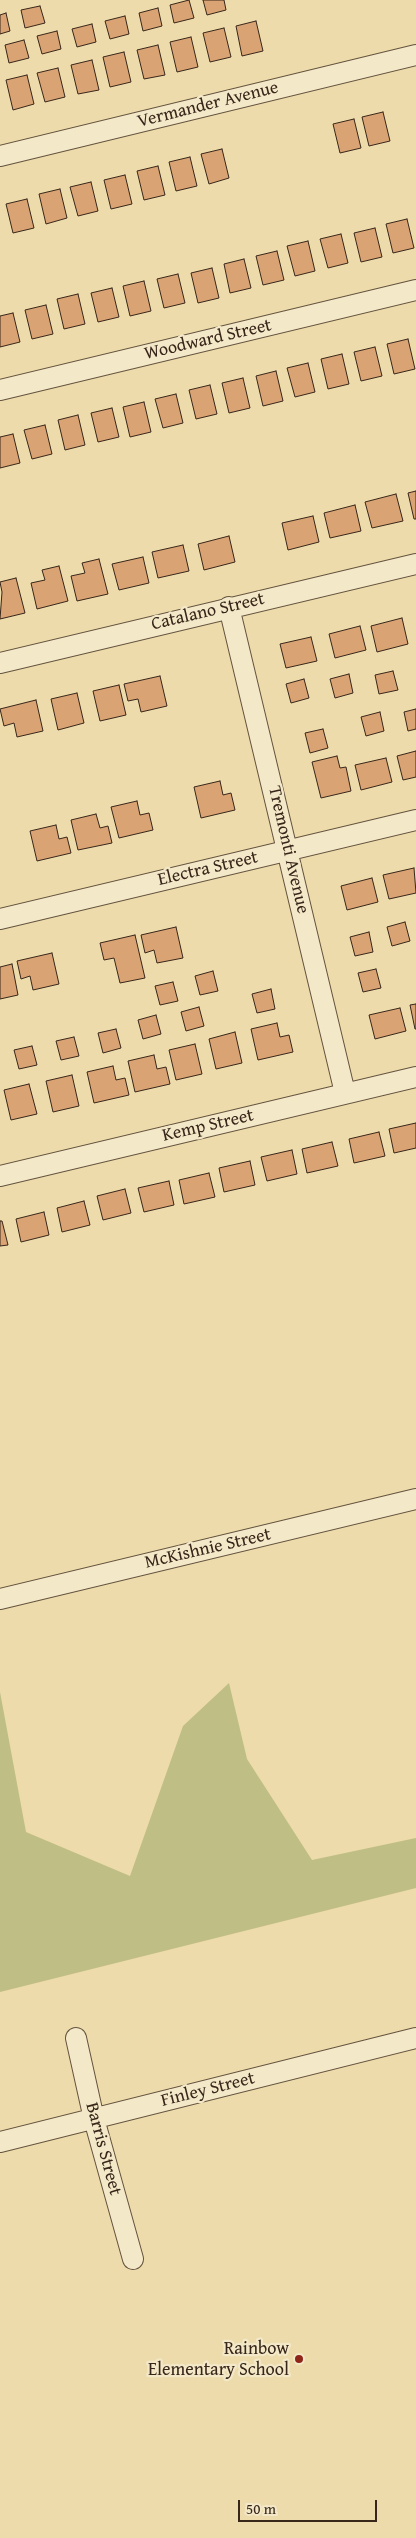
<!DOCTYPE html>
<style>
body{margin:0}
#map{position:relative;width:416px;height:2538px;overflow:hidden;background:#eddbab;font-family:"Gentium Book Plus",serif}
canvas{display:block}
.scale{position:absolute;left:238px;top:2500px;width:139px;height:22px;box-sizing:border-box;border:2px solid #372619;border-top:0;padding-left:6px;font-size:15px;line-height:18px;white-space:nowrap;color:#372619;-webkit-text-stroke:4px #f3e8c8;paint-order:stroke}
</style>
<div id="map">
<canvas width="416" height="2538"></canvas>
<div class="scale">50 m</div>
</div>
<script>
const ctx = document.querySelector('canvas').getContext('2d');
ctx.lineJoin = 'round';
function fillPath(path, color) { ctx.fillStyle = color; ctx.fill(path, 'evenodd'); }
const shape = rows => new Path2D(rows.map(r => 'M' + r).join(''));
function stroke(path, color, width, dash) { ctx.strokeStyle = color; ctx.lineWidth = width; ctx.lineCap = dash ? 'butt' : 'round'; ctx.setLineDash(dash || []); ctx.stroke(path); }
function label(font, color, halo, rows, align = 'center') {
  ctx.font = font + ' "Gentium Book Plus",serif'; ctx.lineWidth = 4.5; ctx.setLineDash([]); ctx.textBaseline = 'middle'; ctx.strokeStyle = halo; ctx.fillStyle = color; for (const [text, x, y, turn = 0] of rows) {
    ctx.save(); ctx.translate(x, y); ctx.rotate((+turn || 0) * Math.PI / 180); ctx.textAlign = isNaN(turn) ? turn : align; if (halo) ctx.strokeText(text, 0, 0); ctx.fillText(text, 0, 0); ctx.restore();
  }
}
fillPath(shape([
 [229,1683,247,1759,312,1860,416,1838,416,1888,0,1992,0,1692,26,1832,130,1876,183,1726]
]), '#bfbe84');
const building = shape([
 [189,0,194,18,174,23,170,5,189,0],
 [203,0,224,0,226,10,207,15,203,0],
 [40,6,45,23,25,28,21,10,40,6],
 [158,8,162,26,143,31,139,13,158,8],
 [6,13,10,31,0,34,0,15,6,13],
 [125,16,129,34,110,39,105,21,125,16],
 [256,21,263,51,242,56,236,26,256,21],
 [92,24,96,42,77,47,72,29,92,24],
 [224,28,231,57,210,62,203,33,224,28],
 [57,31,61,49,42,54,37,36,57,31],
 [191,37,198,67,177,72,170,42,191,37],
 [24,40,29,58,9,63,5,45,24,40],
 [158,45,165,75,144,79,137,50,158,45],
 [124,52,131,82,110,87,103,57,124,52],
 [92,60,99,90,78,94,71,65,92,60],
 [58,68,65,97,45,102,37,73,58,68],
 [27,75,34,104,13,110,6,80,27,75],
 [383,112,390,141,369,146,362,117,383,112],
 [354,119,361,148,340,153,333,124,354,119],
 [222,149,229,178,209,184,201,154,222,149],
 [190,157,197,186,176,191,169,162,190,157],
 [158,166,165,195,144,200,137,171,158,166],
 [125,175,132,204,111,209,104,180,125,175],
 [91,182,98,211,78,216,70,187,91,182],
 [60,189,67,218,46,224,39,194,60,189],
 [27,199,34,228,13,233,6,204,27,199],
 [407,219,414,248,393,253,386,224,407,219],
 [375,228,382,257,361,262,354,233,375,228],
 [341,234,348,263,328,268,320,239,341,234],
 [308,241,315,271,295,276,287,246,308,241],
 [277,251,284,280,263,285,256,256,277,251],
 [244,259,251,288,230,293,224,264,244,259],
 [212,268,219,298,198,303,191,273,212,268],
 [178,274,185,303,164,308,157,279,178,274],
 [144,281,151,311,130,316,123,286,144,281],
 [112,288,119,317,98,322,91,293,112,288],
 [78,294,85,324,64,329,57,299,78,294],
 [46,305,53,334,32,339,25,310,46,305],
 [13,313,20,342,0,347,0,316,13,313],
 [408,339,415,369,394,374,387,344,408,339],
 [375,347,382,376,361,381,354,352,375,347],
 [342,354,349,384,328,389,321,359,342,354],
 [308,363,315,392,295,397,287,368,308,363],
 [276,371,283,401,263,406,256,376,276,371],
 [243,378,250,408,229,413,222,383,243,378],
 [210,385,217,414,196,419,189,390,210,385],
 [176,394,183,423,163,428,155,399,176,394],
 [144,402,151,432,130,437,123,407,144,402],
 [112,408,119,437,98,442,91,413,112,408],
 [78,415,85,445,65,450,58,420,78,415],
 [45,425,52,454,32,459,24,430,45,425],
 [13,434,20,463,0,468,0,437,13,434],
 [416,491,416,519,414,519,408,493,416,491],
 [396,494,403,521,372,528,365,502,396,494],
 [355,505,361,531,330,538,324,513,355,505],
 [313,516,319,542,288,550,282,523,313,516],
 [229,536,235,562,204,570,198,544,229,536],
 [183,545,189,571,158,578,152,552,183,545],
 [143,557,149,583,119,590,112,564,143,557],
 [99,559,108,594,77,601,71,576,85,573,82,563,99,559],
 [59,566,68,601,37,609,31,583,45,580,42,570,59,566],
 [16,578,25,613,0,619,2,592,0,582,16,578],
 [402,618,408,644,377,652,371,626,402,618],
 [360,626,366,650,335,658,329,634,360,626],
 [311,637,317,661,286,668,280,644,311,637],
 [393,671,398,690,379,694,375,675,393,671],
 [349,674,353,693,335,698,330,679,349,674],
 [160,676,167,706,141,712,138,699,128,701,124,684,160,676],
 [304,679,309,698,291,703,286,684,304,679],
 [119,685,126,715,100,721,93,691,119,685],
 [77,693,84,723,58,730,51,699,77,693],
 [36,700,43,731,17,737,14,723,4,726,0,709,36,700],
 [416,709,416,729,408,731,404,712,416,709],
 [380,712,384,731,366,736,361,717,380,712],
 [323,729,328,748,310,753,305,733,323,729],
 [416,751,416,777,403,780,397,756,416,751],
 [337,756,340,768,346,767,351,791,321,798,312,762,337,756],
 [386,758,392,782,361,790,355,765,386,758],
 [220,781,223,795,231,793,235,810,201,818,194,787,220,781],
 [137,801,140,815,149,813,153,830,119,838,111,807,137,801],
 [96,814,100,828,108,826,112,843,78,850,71,820,96,814],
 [56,825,59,839,67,837,71,853,37,861,30,831,56,825],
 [414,868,416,893,389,899,383,875,414,868],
 [372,878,378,902,347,910,341,886,372,878],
 [405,922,410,941,392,946,387,927,405,922],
 [176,927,183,958,157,963,154,950,145,953,141,935,176,927],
 [369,932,373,952,355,956,350,937,369,932],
 [135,935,145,978,120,983,114,958,104,960,100,943,135,935],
 [52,953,59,984,33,990,30,976,21,979,17,961,52,953],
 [12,964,18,995,0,999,0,967,12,964],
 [376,969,381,988,363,992,358,973,376,969],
 [213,971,218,991,200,995,195,976,213,971],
 [173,982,178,1001,160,1005,155,986,173,982],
 [271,989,275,1009,257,1013,252,994,271,989],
 [416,1004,416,1029,415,1029,410,1005,416,1004],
 [199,1007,204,1026,186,1031,181,1012,199,1007],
 [400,1008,406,1031,375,1039,369,1015,400,1008],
 [156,1015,161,1034,143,1039,138,1020,156,1015],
 [277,1023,280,1037,289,1035,293,1052,258,1060,251,1029,277,1023],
 [116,1029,121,1048,103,1053,98,1033,116,1029],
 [235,1032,242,1063,216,1069,209,1039,235,1032],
 [74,1037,79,1056,61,1060,56,1041,74,1037],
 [195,1044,202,1074,176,1080,169,1050,195,1044],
 [32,1046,37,1065,19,1069,14,1050,32,1046],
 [154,1055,157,1069,166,1067,170,1084,135,1092,128,1061,154,1055],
 [113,1066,116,1080,125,1078,129,1095,94,1103,87,1072,113,1066],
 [72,1075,79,1106,53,1112,46,1081,72,1075],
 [29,1084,37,1114,11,1120,4,1090,29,1084],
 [416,1123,416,1148,394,1153,389,1129,416,1123],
 [379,1132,385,1156,354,1163,349,1139,379,1132],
 [332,1142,338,1166,307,1173,302,1149,332,1142],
 [292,1150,297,1174,267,1181,261,1157,292,1150],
 [250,1161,255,1185,224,1192,219,1168,250,1161],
 [209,1173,215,1197,184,1204,179,1180,209,1173],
 [169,1181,174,1205,144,1212,138,1188,169,1181],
 [125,1189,131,1213,103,1220,97,1196,125,1189],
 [84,1201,90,1225,62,1232,57,1208,84,1201],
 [44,1212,49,1235,21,1242,16,1219,44,1212],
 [0,1221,2,1221,8,1245,0,1246,0,1221]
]);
fillPath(building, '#daa374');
stroke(building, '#372619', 1);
const minor = shape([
 [0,156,416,55],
 [0,390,416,290],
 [229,607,345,1093],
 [0,663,416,564],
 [0,919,416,820],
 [0,1176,416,1077],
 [0,1599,416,1499],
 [76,2038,94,2119,133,2259],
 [0,2142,416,2038]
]);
stroke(minor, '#64533e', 22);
stroke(minor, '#f3e8c8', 20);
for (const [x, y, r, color] of [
 [299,2359,5,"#8f2418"]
]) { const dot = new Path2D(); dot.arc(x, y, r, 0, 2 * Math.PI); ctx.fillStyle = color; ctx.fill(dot); stroke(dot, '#f3e8c8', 2); }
label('18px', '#372619', '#f3e8c8', [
 ["Vermander Avenue",208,105,-14],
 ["Woodward Street",208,340,-13],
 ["Catalano Street",208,612,-13],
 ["Tremonti Avenue",288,850,77],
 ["Electra Street",208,869,-13],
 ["Kemp Street",208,1126,-13],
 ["McKishnie Street",208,1549,-13],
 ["Finley Street",208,2090,-14],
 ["Barris Street",103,2149,75]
]);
label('18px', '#372619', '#f3e8c8', [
 ["Rainbow",289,2349],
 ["Elementary School",289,2370]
], 'right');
</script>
